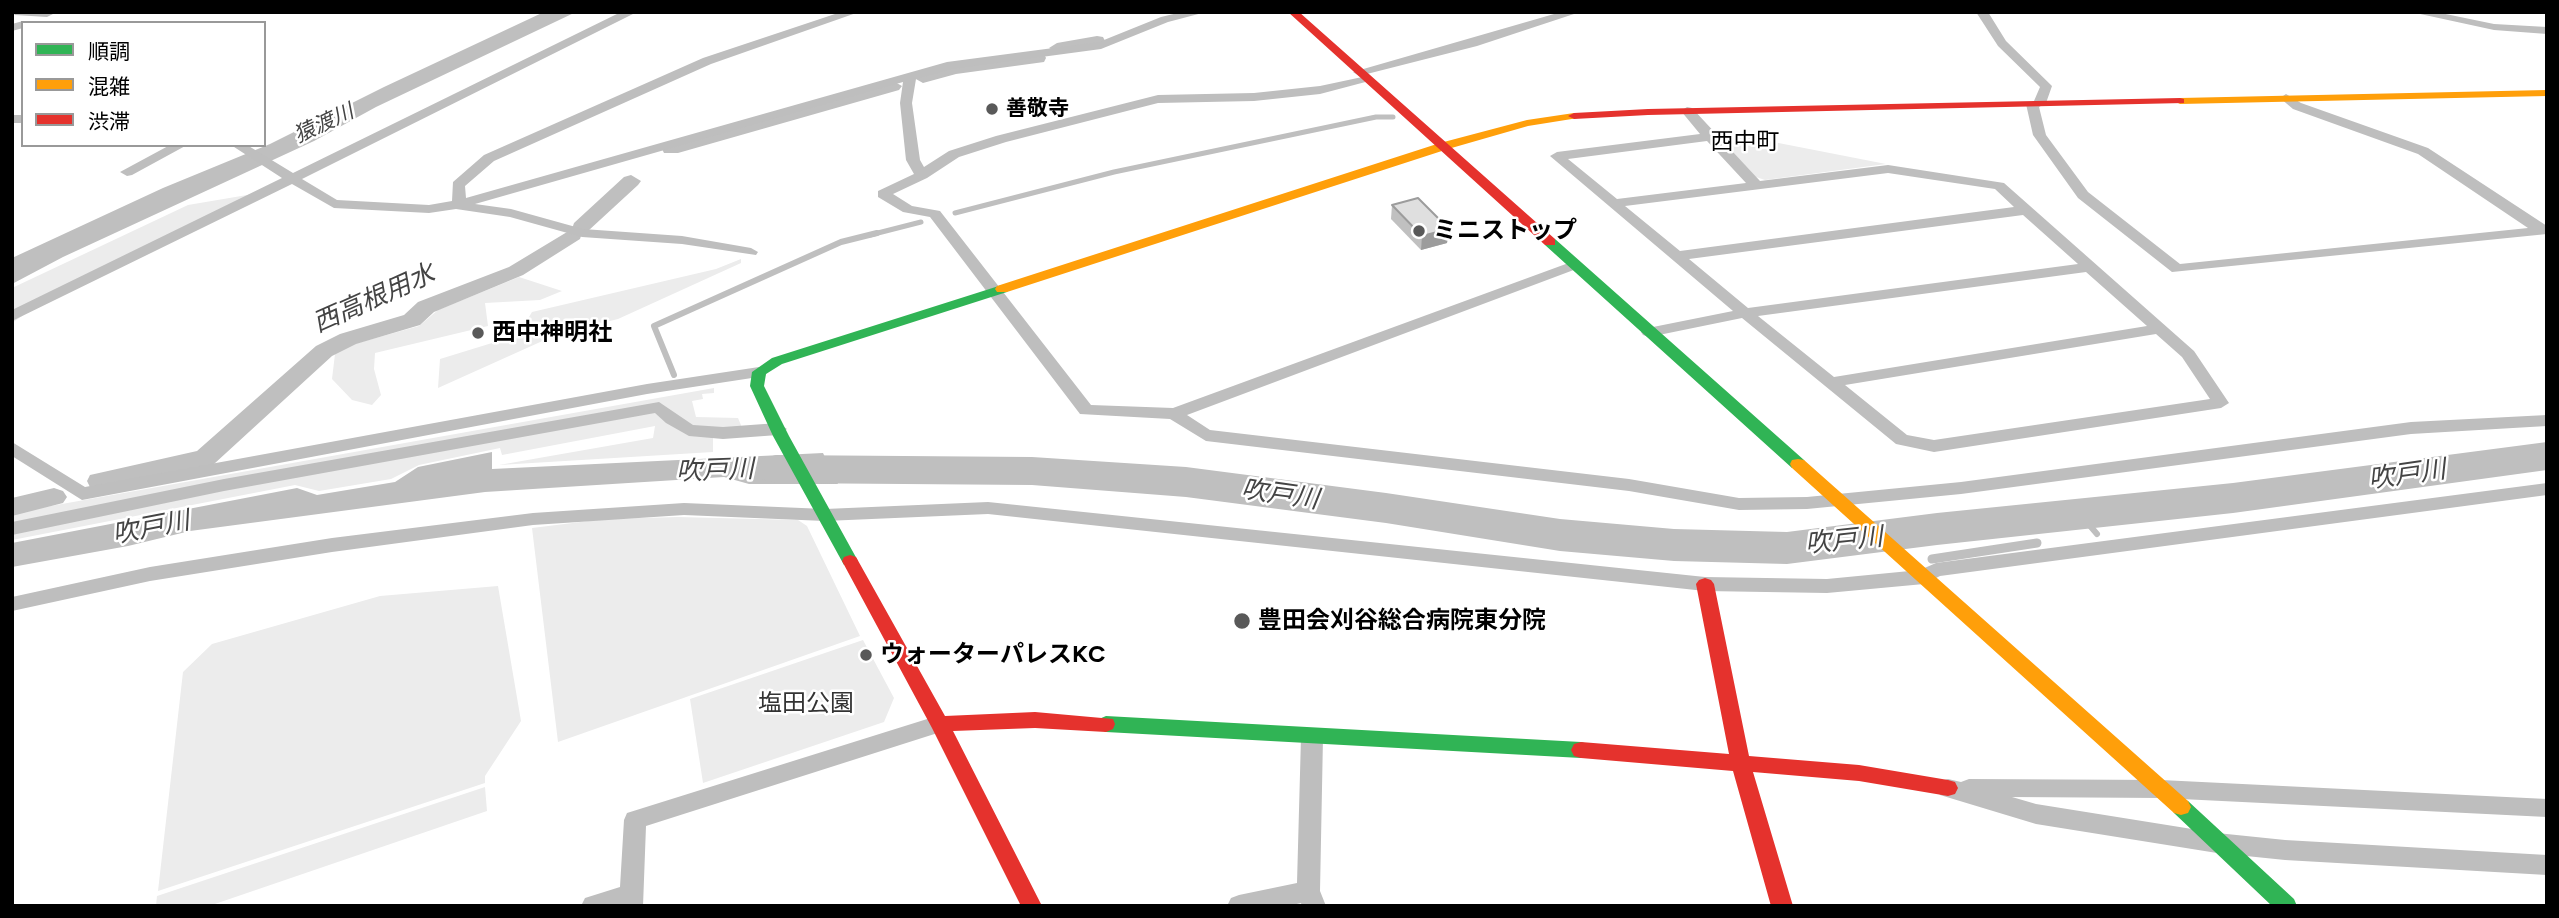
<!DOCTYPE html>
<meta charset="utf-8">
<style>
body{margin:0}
#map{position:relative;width:2559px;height:918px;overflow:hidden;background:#fff;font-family:Figtree,"Noto Sans JP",sans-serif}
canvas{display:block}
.frame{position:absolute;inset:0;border:14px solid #000;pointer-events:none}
.legend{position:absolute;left:21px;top:21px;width:245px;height:126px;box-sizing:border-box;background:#fff;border:2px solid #999;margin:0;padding:9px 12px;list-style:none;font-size:21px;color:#000}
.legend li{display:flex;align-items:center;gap:14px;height:35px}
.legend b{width:35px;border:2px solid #999}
</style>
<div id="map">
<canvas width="2559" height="918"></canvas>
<div class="frame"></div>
<ul class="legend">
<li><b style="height:9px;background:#30b455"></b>順調</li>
<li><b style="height:9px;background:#ff9f0a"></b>混雑</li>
<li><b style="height:9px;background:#e5322d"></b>渋滞</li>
</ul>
</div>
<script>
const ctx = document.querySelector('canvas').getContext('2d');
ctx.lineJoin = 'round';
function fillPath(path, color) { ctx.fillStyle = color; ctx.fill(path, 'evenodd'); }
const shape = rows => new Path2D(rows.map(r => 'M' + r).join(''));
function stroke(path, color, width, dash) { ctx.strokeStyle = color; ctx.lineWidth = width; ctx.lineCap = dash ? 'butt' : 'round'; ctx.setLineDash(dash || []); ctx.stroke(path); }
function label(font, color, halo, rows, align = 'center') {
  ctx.font = font + ' Figtree,"Noto Sans JP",sans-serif'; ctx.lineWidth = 5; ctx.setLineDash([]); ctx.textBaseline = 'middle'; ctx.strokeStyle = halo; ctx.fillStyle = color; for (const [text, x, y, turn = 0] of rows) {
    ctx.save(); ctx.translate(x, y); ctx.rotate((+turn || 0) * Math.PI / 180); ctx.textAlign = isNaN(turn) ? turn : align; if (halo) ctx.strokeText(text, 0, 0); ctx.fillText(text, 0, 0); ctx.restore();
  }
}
fillPath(shape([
 [1712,130,1886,164,1765,180,1756,177],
 [253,194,25,314,12,323,12,288,188,205],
 [741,259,741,263,618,319,558,334,438,388,440,359,518,335,532,312,716,269],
 [519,277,562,291,540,300,485,303,488,326,375,353,374,369,381,395,372,405,352,400,332,379,335,354,347,346,419,326,438,310],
 [714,388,714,393,702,394,703,399,692,401,696,417,738,418,746,437,713,436,713,452,499,465,653,438,655,426,502,455,500,448,419,465,391,479,319,491,295,485,12,540,12,515,45,507],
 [678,517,798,520,807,526,860,636,558,742,532,528,605,519],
 [498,586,521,721,485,776,485,783,158,891,183,672,212,644,380,596],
 [863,640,894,698,884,722,703,783,690,699],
 [485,787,487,811,209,906,156,906,157,896]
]), '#ececec');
fillPath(shape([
 [544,12,576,12,376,107,314,141,63,257,12,284,12,258,163,188,270,144,384,87],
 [492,452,492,469,823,453,838,484,749,484,724,477,485,492,190,531,128,546,12,567,12,543,297,488,317,495,395,482,418,467]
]), '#bfbfbf');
stroke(shape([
 [955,213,1114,172,1376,117,1393,117],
 [870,235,921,222]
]), '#bfbfbf', 5);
stroke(shape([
 [674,375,654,326,841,242,877,233],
 [2080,514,2097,534]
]), '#bfbfbf', 6);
stroke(shape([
 [1932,559,2037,543]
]), '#bfbfbf', 9);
fillPath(shape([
 [1097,36,1103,37,1105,41,1103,45,1057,53,1049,48,1057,43,1097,36],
 [1038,53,1044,54,1046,58,1044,62,956,74,923,83,914,78,917,74,955,64,1038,53],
 [893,81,902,86,899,90,678,153,664,153,662,149,664,145,893,81],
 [631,175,641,181,638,185,588,231,582,233,580,239,523,275,434,312,420,325,356,344,332,356,214,464,99,489,90,487,87,481,90,475,99,473,197,451,316,346,340,334,404,315,418,302,509,267,572,229,574,223,624,177,631,175],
 [54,488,63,491,67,497,63,503,12,516,12,498,54,488]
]), '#bfbfbf');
fillPath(shape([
 [2547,442,2547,470,2233,513,1937,545,1787,564,1674,561,1560,551,1386,523,1186,497,1032,485,776,483,761,479,755,469,761,459,776,455,1032,457,1186,467,1386,493,1560,519,1674,529,1787,532,1937,513,2233,483,2547,442]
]), '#bfbfbf');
fillPath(shape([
 [12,12,52,12,53,14,47,17,15,15,12,12],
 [621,12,637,12,302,179,337,200,429,205,452,201,453,182,484,155,703,58,841,12,859,12,711,64,494,161,465,186,466,198,947,62,1099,42,1161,17,1182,12,1206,12,1168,22,1101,49,952,69,916,79,912,103,920,160,924,167,949,151,996,136,1158,95,1254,93,1320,86,1367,76,1373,80,1320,94,1254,101,1158,103,1006,142,959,157,927,178,893,194,912,206,940,211,1091,405,1173,408,1574,261,1581,265,1579,268,1187,415,1210,430,1629,479,1739,498,1807,497,1961,482,2411,422,2547,415,2547,426,2411,434,1961,494,1807,509,1739,510,1629,491,1206,441,1170,419,1080,414,930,217,903,212,878,197,878,191,914,174,906,160,900,103,903,82,475,204,511,209,583,229,682,236,751,248,758,252,756,255,682,244,582,237,510,217,456,209,429,213,334,208,292,184,12,321,12,310,282,178,231,145,247,145,293,173,621,12],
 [1561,12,1580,12,1477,46,1359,76,1353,72,1561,12],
 [1976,12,1988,12,2006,41,2052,86,2046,103,2039,107,2046,135,2088,192,2180,264,2528,228,2418,154,2293,109,2280,98,2286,94,2301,103,2428,148,2547,226,2547,234,2172,272,2078,198,2033,135,2026,104,2034,101,2040,87,1998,46,1976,12],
 [2411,12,2436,12,2494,24,2547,27,2547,34,2494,30,2411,12],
 [23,21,28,23,23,23,23,28,12,31,12,24,23,21],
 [1687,107,1692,108,1760,181,1888,165,2004,183,2194,351,2229,403,2221,408,1934,452,1896,444,1742,318,1649,337,1643,335,1641,332,1643,329,1733,311,1550,156,1557,152,1700,134,1681,111,1687,107],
 [1707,141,1746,183,1617,199,1568,159,1707,141],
 [1888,173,1995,189,2014,207,1680,251,1625,206,1888,173],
 [2023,215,2078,264,1748,308,1689,259,2023,215],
 [2086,272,2147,326,1834,377,1758,316,2086,272],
 [2156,334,2182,357,2210,399,1934,440,1907,435,1845,385,2156,334],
 [12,115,23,115,23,123,12,123,12,115],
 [170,145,187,145,132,175,127,176,120,172,170,145],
 [759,367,767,372,765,376,647,394,82,500,12,456,12,442,85,487,647,384,759,367],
 [659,402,693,425,723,427,778,423,787,429,778,435,723,439,689,436,666,423,655,413,224,491,12,535,12,522,224,479,659,402],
 [2547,483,2547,495,1940,576,1924,584,1827,593,1705,591,988,514,825,521,684,515,533,525,332,552,150,581,12,611,12,597,150,567,332,538,533,513,684,503,825,509,988,502,1705,577,1827,579,1920,570,1936,563,2547,483],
 [940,715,947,718,951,724,947,730,646,826,643,906,581,906,585,898,620,887,624,820,627,813,940,715],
 [1312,728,1320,731,1323,737,1320,891,1326,906,1302,906,1301,903,1288,906,1227,906,1231,898,1239,895,1297,883,1301,737,1304,731,1312,728],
 [1948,779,1961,782,1969,779,2161,780,2547,799,2547,817,2161,798,2012,797,2036,804,2217,833,2285,840,2547,855,2547,875,2285,860,2217,853,2036,824,1940,795,1937,788,1940,781,1948,779]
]), '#bebebe');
fillPath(shape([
 [1550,238,1555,239,1804,460,1806,464,1804,468,1792,468,1545,245,1545,239,1550,238],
 [1002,285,1009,289,1007,292,782,364,766,374,764,386,789,436,858,561,856,565,844,565,773,436,750,386,752,372,772,358,1002,285],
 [1106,716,1581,742,1588,744,1591,750,1588,756,1581,758,1106,732,1099,729,1097,724,1099,719,1106,716],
 [2181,799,2188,801,2294,899,2297,906,2272,906,2174,813,2171,807,2174,801,2181,799]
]), '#30b455');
fillPath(shape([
 [2547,90,2547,96,2180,104,2174,101,2180,98,2547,90],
 [1574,113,1580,116,1578,118,1528,126,1448,149,1007,292,997,292,995,289,997,286,1440,143,1527,120,1574,113],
 [1798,459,1804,460,2188,801,2191,807,2188,813,2181,815,2174,813,1792,468,1790,464,1792,460,1798,459]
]), '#ff9f0a');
fillPath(shape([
 [1288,12,1299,12,1555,239,1555,245,1545,245,1288,12],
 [2180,98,2184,99,2184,103,1648,115,1574,119,1568,116,1574,113,1648,109,2180,98],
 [850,555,856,557,945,716,1035,712,1113,719,1115,724,1113,729,1106,732,1035,728,953,731,1042,906,1021,906,932,728,842,561,844,557,850,555],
 [1705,578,1711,580,1714,584,1749,756,1859,765,1948,780,1955,782,1958,788,1955,794,1948,796,1859,781,1753,772,1793,906,1771,906,1733,771,1581,758,1574,756,1571,750,1574,744,1581,742,1729,754,1696,584,1699,580,1705,578]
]), '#e5322d');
fillPath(shape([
 [1392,205,1449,229,1447,243,1421,250,1391,219]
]), '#c0c0c0');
fillPath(shape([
 [1449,229,1447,243,1421,250,1422,236]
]), '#9c9c9c');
const building = shape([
 [1418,198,1449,229,1422,236,1392,205,1418,198]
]);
fillPath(building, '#dfdfdf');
stroke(building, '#9c9c9c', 2);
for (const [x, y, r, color] of [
 [992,109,7,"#595959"],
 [1419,231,7,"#595959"],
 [478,333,7,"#595959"],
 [1242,621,9,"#595959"],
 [866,655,7,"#595959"]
]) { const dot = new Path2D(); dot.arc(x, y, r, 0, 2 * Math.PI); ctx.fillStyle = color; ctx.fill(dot); stroke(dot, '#fff', 2.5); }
label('bold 21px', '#000', '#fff', [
 ["善敬寺",1006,109]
], 'left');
label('italic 21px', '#444', '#fff', [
 ["猿渡川",324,124,-25]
]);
label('23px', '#000', '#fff', [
 ["西中町",1745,142]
]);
label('bold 24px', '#000', '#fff', [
 ["ミニストップ",1433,231],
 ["西中神明社",492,333],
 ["豊田会刈谷総合病院東分院",1258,621],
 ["ウォーターパレスKC",880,655]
], 'left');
label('24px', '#333', '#fff', [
 ["塩田公園",806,704]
]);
label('italic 26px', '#444', '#fff', [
 ["西高根用水",374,299,-24],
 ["吹戸川",715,471,-2],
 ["吹戸川",2407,475,-8],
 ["吹戸川",1280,495,8],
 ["吹戸川",151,528,-11],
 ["吹戸川",1844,541,-6]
]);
</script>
